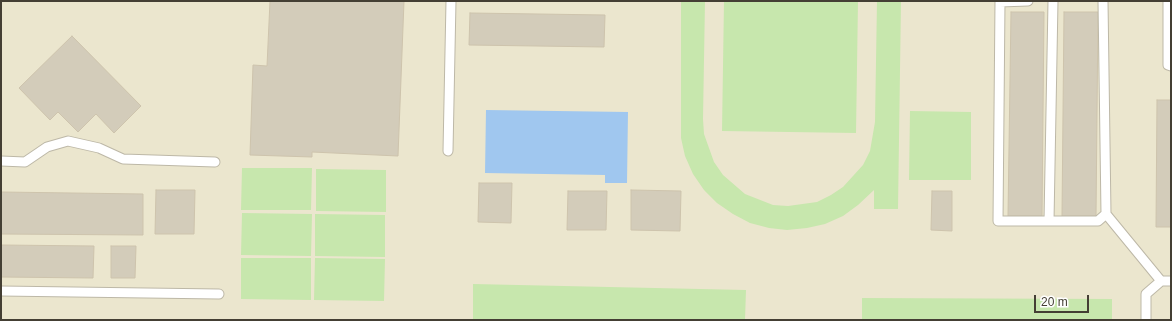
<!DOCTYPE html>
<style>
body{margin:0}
#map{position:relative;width:1172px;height:321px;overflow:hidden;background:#f2efe4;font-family:Helvetica,sans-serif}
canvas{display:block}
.frame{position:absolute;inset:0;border:2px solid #443f34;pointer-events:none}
.scale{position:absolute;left:1034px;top:295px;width:55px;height:18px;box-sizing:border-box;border:2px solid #443f34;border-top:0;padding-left:5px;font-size:12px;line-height:14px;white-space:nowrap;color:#443f34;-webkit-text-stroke:3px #fff;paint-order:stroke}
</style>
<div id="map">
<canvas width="1172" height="321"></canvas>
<div class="frame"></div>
<div class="scale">20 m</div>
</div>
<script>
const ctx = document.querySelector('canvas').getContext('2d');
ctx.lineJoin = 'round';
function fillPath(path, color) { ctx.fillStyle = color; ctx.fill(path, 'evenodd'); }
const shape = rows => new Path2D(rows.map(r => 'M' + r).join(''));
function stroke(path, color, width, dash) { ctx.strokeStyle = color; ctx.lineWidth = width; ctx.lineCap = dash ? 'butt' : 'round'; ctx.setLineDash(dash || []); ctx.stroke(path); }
fillPath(shape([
 [1,1,1171,1,1171,320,1,320]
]), '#ebe6ce');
fillPath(shape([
 [681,1,705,1,703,119,704,134,714,162,723,175,745,194,773,205,788,206,817,202,831,195,843,187,863,165,870,151,875,122,877,1,901,1,898,209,874,209,874,190,858,205,843,216,825,224,807,228,787,230,769,228,750,223,733,214,717,203,704,190,693,174,685,156,681,138],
 [724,1,858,1,856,133,722,131],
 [910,111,971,112,971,180,909,180],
 [242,168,312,168,311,210,241,210],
 [316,169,386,170,386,212,316,211],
 [242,213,312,214,311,256,241,255],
 [315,214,385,215,385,257,315,256],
 [241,258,311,258,311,300,241,299],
 [315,258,385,259,384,301,314,300],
 [473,284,746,290,745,320,473,320],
 [862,298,1112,299,1112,320,862,320]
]), '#c7e7ad');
fillPath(shape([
 [486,110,628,112,627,183,605,183,605,175,485,173]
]), '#a0c7ef');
const building = shape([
 [270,1,404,1,398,156,312,152,312,157,250,155,253,65,267,66,270,1],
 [1011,12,1044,12,1042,216,1008,216,1011,12],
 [1064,12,1098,12,1096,216,1062,216,1064,12],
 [470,13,605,15,604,47,469,45,470,13],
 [72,36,141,106,114,133,96,114,78,132,58,112,50,120,19,88,72,36],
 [1157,100,1171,100,1171,227,1156,227,1157,100],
 [479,183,512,183,511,223,478,222,479,183],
 [156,190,195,190,194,234,155,234,156,190],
 [631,190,681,191,680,231,631,230,631,190],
 [568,191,607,191,606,230,567,230,568,191],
 [932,191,952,191,952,231,931,230,932,191],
 [1,192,143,194,143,235,1,234,1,192],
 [1,245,94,246,93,278,1,277,1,245],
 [111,246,136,246,135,278,111,278,111,246]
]);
fillPath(building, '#d3ccba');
stroke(building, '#cec4ad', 1);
const service = shape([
 [1028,1,1000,2,998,221,1098,221,1106,214,1161,281],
 [1103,1,1106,214],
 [1168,1,1168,65,1171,66],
 [448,151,451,1],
 [1,161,25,162,47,147,68,141,99,148,123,159,215,162],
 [1049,221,1053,1],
 [1,291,219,294],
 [1146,320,1146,294,1161,281,1171,281]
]);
stroke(service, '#bdb8a7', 11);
stroke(service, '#fff', 9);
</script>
